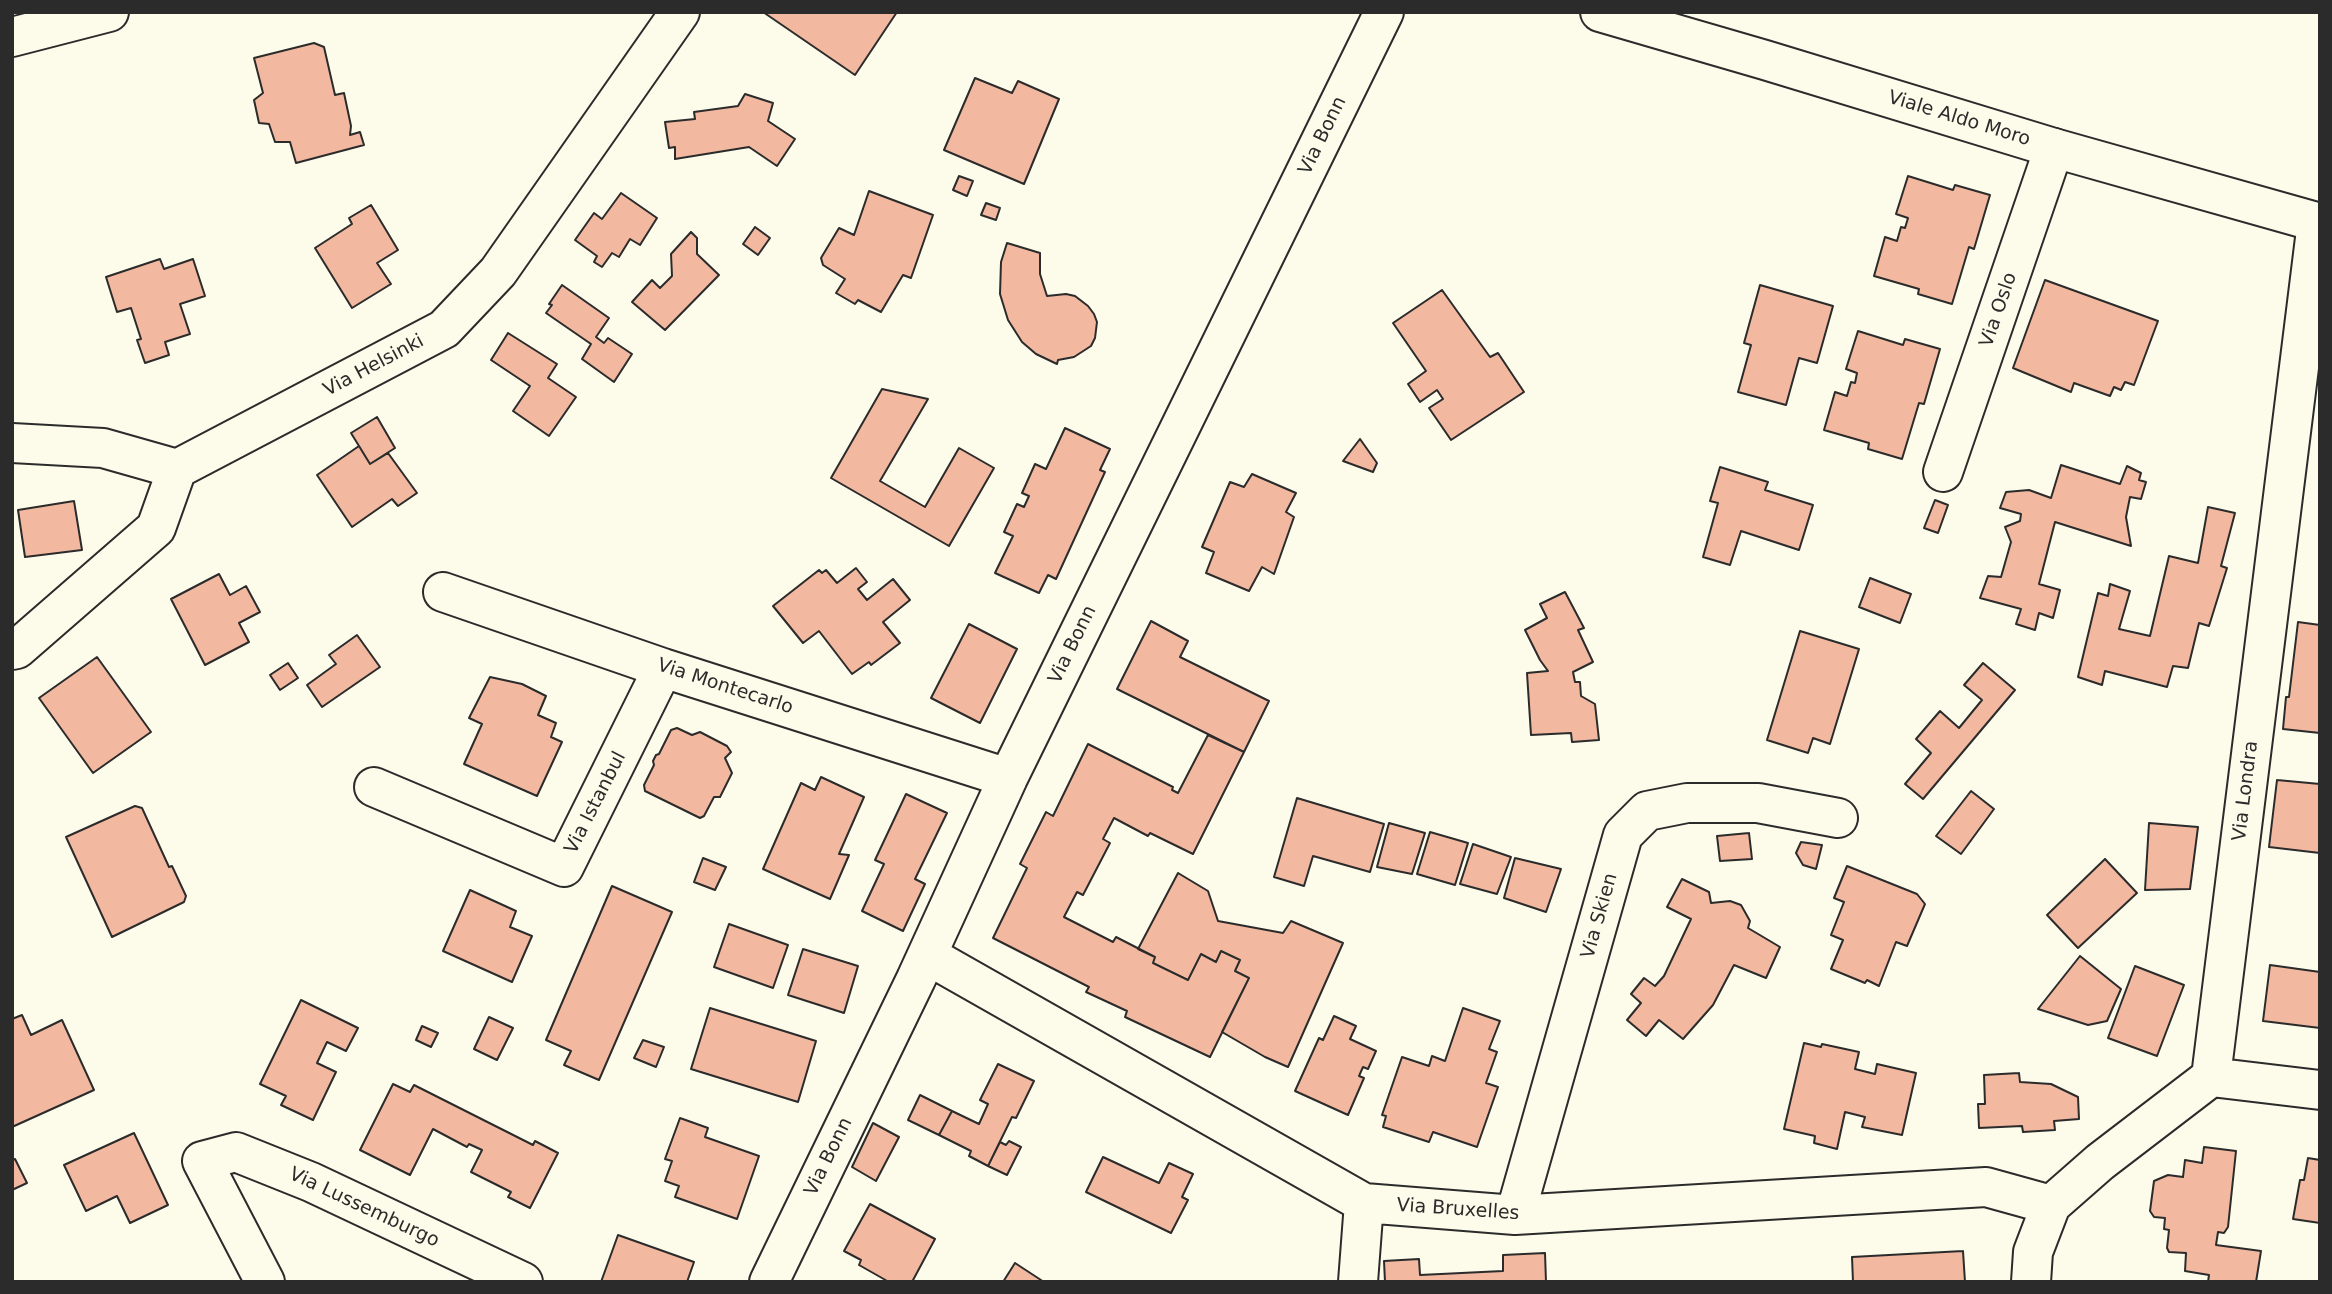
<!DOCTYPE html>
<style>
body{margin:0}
#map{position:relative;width:2332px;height:1294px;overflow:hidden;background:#fdfbea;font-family:"DejaVu Sans",sans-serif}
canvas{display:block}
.frame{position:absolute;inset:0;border:14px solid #2b2b2b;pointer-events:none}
</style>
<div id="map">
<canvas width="2332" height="1294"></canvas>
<div class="frame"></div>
</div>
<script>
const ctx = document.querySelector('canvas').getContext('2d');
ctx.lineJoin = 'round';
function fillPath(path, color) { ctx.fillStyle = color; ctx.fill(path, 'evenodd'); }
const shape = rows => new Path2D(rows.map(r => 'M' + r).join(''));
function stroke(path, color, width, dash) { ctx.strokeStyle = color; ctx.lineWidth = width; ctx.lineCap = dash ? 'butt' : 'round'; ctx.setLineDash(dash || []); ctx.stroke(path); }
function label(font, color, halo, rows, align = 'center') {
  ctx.font = font + ' "DejaVu Sans",sans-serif'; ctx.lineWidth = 5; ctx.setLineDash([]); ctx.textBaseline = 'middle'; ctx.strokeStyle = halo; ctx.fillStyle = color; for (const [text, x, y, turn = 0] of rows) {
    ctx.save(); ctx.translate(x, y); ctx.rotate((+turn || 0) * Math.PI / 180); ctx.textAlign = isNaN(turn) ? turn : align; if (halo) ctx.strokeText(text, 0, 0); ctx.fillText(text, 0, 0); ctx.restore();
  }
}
const building = shape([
 [763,12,897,12,855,75,763,12],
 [314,43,324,47,335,95,344,93,351,126,350,135,360,132,364,145,296,163,290,142,275,142,269,124,259,123,254,100,263,93,254,58,314,43],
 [975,78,1012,93,1018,81,1059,99,1024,184,944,150,975,78],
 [745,94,773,103,768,121,795,139,777,166,749,147,675,159,675,147,669,148,665,122,695,119,694,112,738,106,745,94],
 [959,176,973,181,967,196,953,190,959,176],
 [1908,176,1953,190,1955,185,1990,195,1974,249,1969,247,1952,304,1918,294,1919,289,1874,276,1885,237,1897,241,1901,227,1905,228,1908,218,1896,214,1908,176],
 [869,191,933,215,911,278,903,275,881,312,858,300,855,304,836,293,845,279,823,265,821,258,839,228,854,235,869,191],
 [621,193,657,218,640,245,630,239,619,257,612,253,602,267,594,262,597,256,575,240,594,213,602,219,621,193],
 [986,203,1000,208,996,220,981,215,986,203],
 [371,205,398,250,377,263,391,284,352,308,315,248,352,224,349,218,371,205],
 [755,227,770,238,758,255,743,244,755,227],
 [691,232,697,238,697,254,719,275,665,330,632,302,652,280,660,288,672,276,671,254,691,232],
 [1007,243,1040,253,1040,274,1047,296,1066,294,1075,296,1088,306,1094,314,1097,322,1095,338,1091,346,1074,357,1058,360,1057,364,1036,354,1022,342,1008,320,1000,294,1001,262,1007,243],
 [160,259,164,269,193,259,205,296,180,304,190,334,165,342,169,355,145,363,137,340,141,339,131,308,117,312,106,277,160,259],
 [2045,280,2158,321,2134,385,2125,382,2121,390,2114,387,2110,396,2074,383,2071,392,2013,368,2045,280],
 [562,285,609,318,596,337,604,343,608,338,632,354,614,382,582,359,591,344,546,313,552,305,549,304,562,285],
 [1760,285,1833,306,1817,363,1799,358,1786,405,1738,392,1751,345,1744,343,1760,285],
 [1442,290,1490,357,1498,353,1524,392,1451,440,1429,408,1443,399,1437,390,1420,402,1408,384,1426,371,1393,323,1442,290],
 [1858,331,1903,345,1905,339,1940,349,1924,404,1919,403,1902,459,1868,449,1869,443,1824,430,1835,392,1847,396,1851,382,1855,383,1857,373,1846,369,1858,331],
 [508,333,557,364,548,378,576,397,549,436,513,411,530,386,491,360,508,333],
 [882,389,928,399,880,481,925,507,959,448,994,468,949,546,831,478,882,389],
 [377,417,395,448,370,464,351,433,377,417],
 [1065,428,1110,449,1100,470,1105,472,1056,579,1048,575,1039,593,995,573,1013,536,1004,532,1017,504,1024,507,1029,496,1022,493,1035,464,1046,469,1065,428],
 [1360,439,1377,463,1373,472,1343,461,1360,439],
 [359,446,370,464,388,453,417,493,398,506,392,499,352,527,317,475,359,446],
 [2061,465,2120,484,2127,466,2141,473,2139,480,2146,482,2141,499,2130,497,2126,517,2131,546,2055,522,2039,584,2060,590,2053,618,2039,613,2035,630,2016,624,2021,609,1980,598,1988,576,2001,577,2011,542,2005,527,2020,521,2021,514,2000,508,2006,492,2029,490,2051,498,2061,465],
 [1720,467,1768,482,1765,490,1813,505,1799,550,1741,531,1730,565,1703,557,1718,503,1710,501,1720,467],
 [1252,474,1296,493,1286,512,1294,517,1274,574,1262,567,1249,591,1206,573,1214,552,1202,547,1230,482,1244,487,1252,474],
 [1935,500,1948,505,1938,533,1924,528,1935,500],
 [74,501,82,550,25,557,18,510,74,501],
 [2208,507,2235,513,2221,566,2227,568,2209,626,2199,623,2188,668,2173,666,2167,687,2105,671,2102,685,2078,677,2098,593,2108,596,2110,584,2130,591,2119,629,2150,636,2169,556,2198,563,2208,507],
 [856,568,867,582,858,589,867,600,893,579,910,600,883,622,900,643,871,665,869,662,852,674,819,631,803,643,773,606,819,570,822,573,826,570,837,583,856,568],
 [219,574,230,595,246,586,260,612,239,623,249,642,205,665,171,599,219,574],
 [1870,578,1911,594,1900,623,1859,607,1870,578],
 [1565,592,1584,628,1578,630,1593,662,1573,672,1575,682,1580,682,1581,696,1595,704,1599,740,1572,742,1571,733,1531,735,1527,673,1548,671,1540,660,1525,630,1547,618,1540,604,1565,592],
 [1151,621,1188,641,1180,657,1269,701,1244,752,1117,689,1151,621],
 [2298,622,2320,625,2320,733,2283,729,2286,697,2289,697,2298,622],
 [969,624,1017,649,980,723,931,698,969,624],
 [1800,631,1859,649,1830,744,1813,738,1808,753,1767,740,1800,631],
 [357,635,380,667,322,707,307,685,336,664,329,655,357,635],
 [97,657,151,732,93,773,39,698,97,657],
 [288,663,298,678,280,690,270,675,288,663],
 [1983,663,2015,690,1923,799,1905,784,1931,753,1916,739,1940,711,1959,728,1982,700,1964,685,1983,663],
 [490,677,522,684,546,696,538,715,556,723,551,737,562,742,537,796,464,764,482,724,469,718,490,677],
 [677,728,692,735,700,732,727,746,731,752,725,758,732,773,720,797,714,797,704,816,700,818,645,791,644,785,654,765,653,761,656,755,659,754,671,730,677,728],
 [1208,735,1244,752,1193,854,1150,833,1148,836,1114,818,1103,839,1110,843,1083,895,1077,892,1064,917,1113,942,1116,937,1155,957,1153,963,1188,980,1201,954,1216,962,1221,951,1240,960,1235,971,1249,978,1210,1057,1125,1017,1127,1011,1086,992,1089,987,993,938,1027,868,1020,864,1046,812,1053,816,1088,744,1173,787,1172,790,1178,793,1208,735],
 [821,777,864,797,839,854,849,855,830,899,763,869,801,783,815,790,821,777],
 [2277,780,2320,784,2320,853,2269,847,2277,780],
 [1971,791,1994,809,1961,854,1936,836,1971,791],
 [906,794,947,813,915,879,925,884,903,931,862,911,884,864,875,860,906,794],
 [1297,798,1384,824,1370,872,1313,856,1304,886,1274,877,1297,798],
 [135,806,142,808,169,867,172,866,186,896,184,902,112,937,66,837,135,806],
 [1389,823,1425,833,1412,874,1377,867,1389,823],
 [2149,823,2198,827,2190,889,2145,890,2149,823],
 [1430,832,1468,843,1455,885,1417,874,1430,832],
 [1749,833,1752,859,1720,861,1717,836,1749,833],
 [1801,842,1822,845,1816,869,1803,865,1796,853,1801,842],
 [1473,844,1511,857,1497,894,1460,884,1473,844],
 [703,858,726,867,715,890,694,882,703,858],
 [1515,858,1561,869,1546,912,1504,898,1515,858],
 [2105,859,2137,893,2078,948,2047,915,2105,859],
 [1847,866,1917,894,1925,904,1907,946,1896,942,1879,986,1867,980,1865,983,1831,969,1843,940,1831,935,1844,902,1834,898,1847,866],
 [1178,873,1208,891,1218,921,1283,933,1291,921,1343,943,1288,1067,1265,1057,1222,1032,1249,978,1235,971,1240,960,1221,951,1216,962,1201,954,1188,980,1153,963,1155,957,1138,949,1178,873],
 [1682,879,1709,892,1711,903,1730,901,1741,905,1750,921,1748,928,1780,947,1766,978,1734,965,1713,1005,1683,1039,1659,1020,1646,1036,1627,1020,1641,1003,1631,994,1644,978,1655,986,1664,976,1691,919,1667,907,1682,879],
 [612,886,672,912,599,1080,564,1065,571,1051,546,1040,612,886],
 [470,890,516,911,510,927,532,936,512,982,443,951,470,890],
 [729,924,788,945,773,988,714,967,729,924],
 [803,949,858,966,844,1013,788,995,803,949],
 [2080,956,2121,989,2107,1021,2088,1025,2038,1009,2080,956],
 [2270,965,2320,972,2320,1028,2263,1021,2270,965],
 [2135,966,2184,985,2157,1056,2108,1038,2135,966],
 [301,1000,358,1028,346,1051,327,1042,317,1063,336,1072,313,1120,281,1105,286,1096,260,1084,301,1000],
 [710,1008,816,1041,798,1102,691,1069,710,1008],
 [1463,1008,1500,1021,1489,1049,1497,1052,1486,1083,1498,1087,1477,1147,1433,1132,1429,1142,1383,1127,1386,1116,1382,1115,1402,1057,1429,1066,1432,1056,1445,1061,1463,1008],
 [22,1015,31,1035,62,1020,94,1090,12,1127,12,1019,22,1015],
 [1334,1016,1356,1026,1350,1039,1376,1051,1368,1069,1363,1067,1359,1076,1364,1078,1348,1115,1295,1091,1319,1038,1323,1040,1334,1016],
 [489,1017,513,1028,497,1060,474,1049,489,1017],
 [422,1026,438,1033,431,1047,416,1040,422,1026],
 [643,1040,664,1047,656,1067,634,1058,643,1040],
 [1804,1043,1821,1047,1822,1044,1859,1052,1855,1069,1875,1074,1877,1064,1916,1073,1902,1135,1862,1127,1865,1117,1845,1112,1837,1149,1814,1143,1815,1136,1784,1129,1804,1043],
 [998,1064,1034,1081,1016,1118,1012,1117,988,1166,969,1156,971,1151,939,1135,952,1111,979,1124,988,1104,980,1100,998,1064],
 [2019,1073,2020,1082,2051,1084,2078,1097,2079,1119,2054,1121,2055,1130,2023,1132,2022,1126,1979,1128,1978,1104,1985,1104,1984,1075,2019,1073],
 [393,1084,410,1092,414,1085,533,1145,535,1141,558,1153,530,1208,508,1197,511,1192,471,1172,482,1150,469,1144,467,1147,433,1129,410,1175,360,1150,393,1084],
 [920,1095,952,1111,939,1135,908,1120,920,1095],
 [680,1118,708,1128,705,1137,759,1156,737,1219,675,1197,679,1186,665,1181,672,1161,665,1159,680,1118],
 [873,1123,899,1137,876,1181,852,1167,873,1123],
 [134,1133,168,1205,130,1223,117,1196,86,1211,64,1165,134,1133],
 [1009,1141,1021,1147,1007,1175,988,1166,1000,1142,1006,1145,1009,1141],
 [2204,1147,2236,1151,2228,1227,2224,1233,2218,1232,2216,1245,2261,1251,2256,1282,2208,1282,2209,1275,2185,1271,2186,1253,2169,1252,2167,1248,2169,1230,2164,1229,2165,1218,2154,1217,2150,1211,2154,1181,2168,1175,2183,1177,2185,1160,2202,1163,2204,1147],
 [1103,1157,1159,1183,1169,1163,1193,1174,1182,1197,1188,1200,1171,1233,1086,1192,1103,1157],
 [2308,1158,2320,1160,2320,1223,2293,1219,2300,1180,2304,1180,2308,1158],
 [15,1159,27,1183,12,1190,12,1160,15,1159],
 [870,1204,935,1239,912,1282,889,1282,859,1265,861,1260,844,1251,870,1204],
 [618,1235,694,1262,687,1282,601,1282,618,1235],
 [1963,1251,1965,1282,1853,1282,1852,1257,1963,1251],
 [1545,1253,1546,1282,1385,1282,1384,1261,1419,1259,1420,1275,1503,1271,1503,1255,1545,1253],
 [1015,1263,1044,1282,1003,1282,1015,1263]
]);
fillPath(building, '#f2b8a0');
stroke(building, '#2b2b2b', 2);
const minor = shape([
 [12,443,103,448,177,469],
 [1943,472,2054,148],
 [443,592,663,668,1008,778],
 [12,650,17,649,156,528,177,469,444,329,498,272,680,12],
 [374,787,564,867,663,668],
 [927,955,1364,1203,1515,1215,1986,1187,2051,1205],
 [2211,1077,2320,1090],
 [1515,1215,1623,835,1647,811,1687,803,1758,803,1838,818],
 [265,1282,202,1161,236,1152,311,1182,523,1282],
 [769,1282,916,979,1008,778,1384,12],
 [1358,1282,1364,1203],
 [2031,1282,2033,1252,2051,1205,2100,1162,2211,1077,2317,222]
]);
const major = shape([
 [1600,12,1765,60,2054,148,2320,223],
 [12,37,109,12]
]);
stroke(minor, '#2b2b2b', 42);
stroke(major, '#2b2b2b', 42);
stroke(minor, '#fdfbea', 38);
stroke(major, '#fdfbea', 38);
label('19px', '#2b2b2b', '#fdfbea', [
 ["Viale Aldo Moro",1959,119,17],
 ["Via Bonn",1323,136,-64],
 ["Via Oslo",1999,310,-71],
 ["Via Helsinki",374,366,-28],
 ["Via Bonn",1073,645,-64],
 ["Via Montecarlo",725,687,18],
 ["Via Londra",2246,791,-83],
 ["Via Istanbul",596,803,-63],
 ["Via Skien",1600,916,-74],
 ["Via Bonn",829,1157,-64],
 ["Via Lussemburgo",364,1208,25],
 ["Via Bruxelles",1458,1210,4]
]);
</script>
